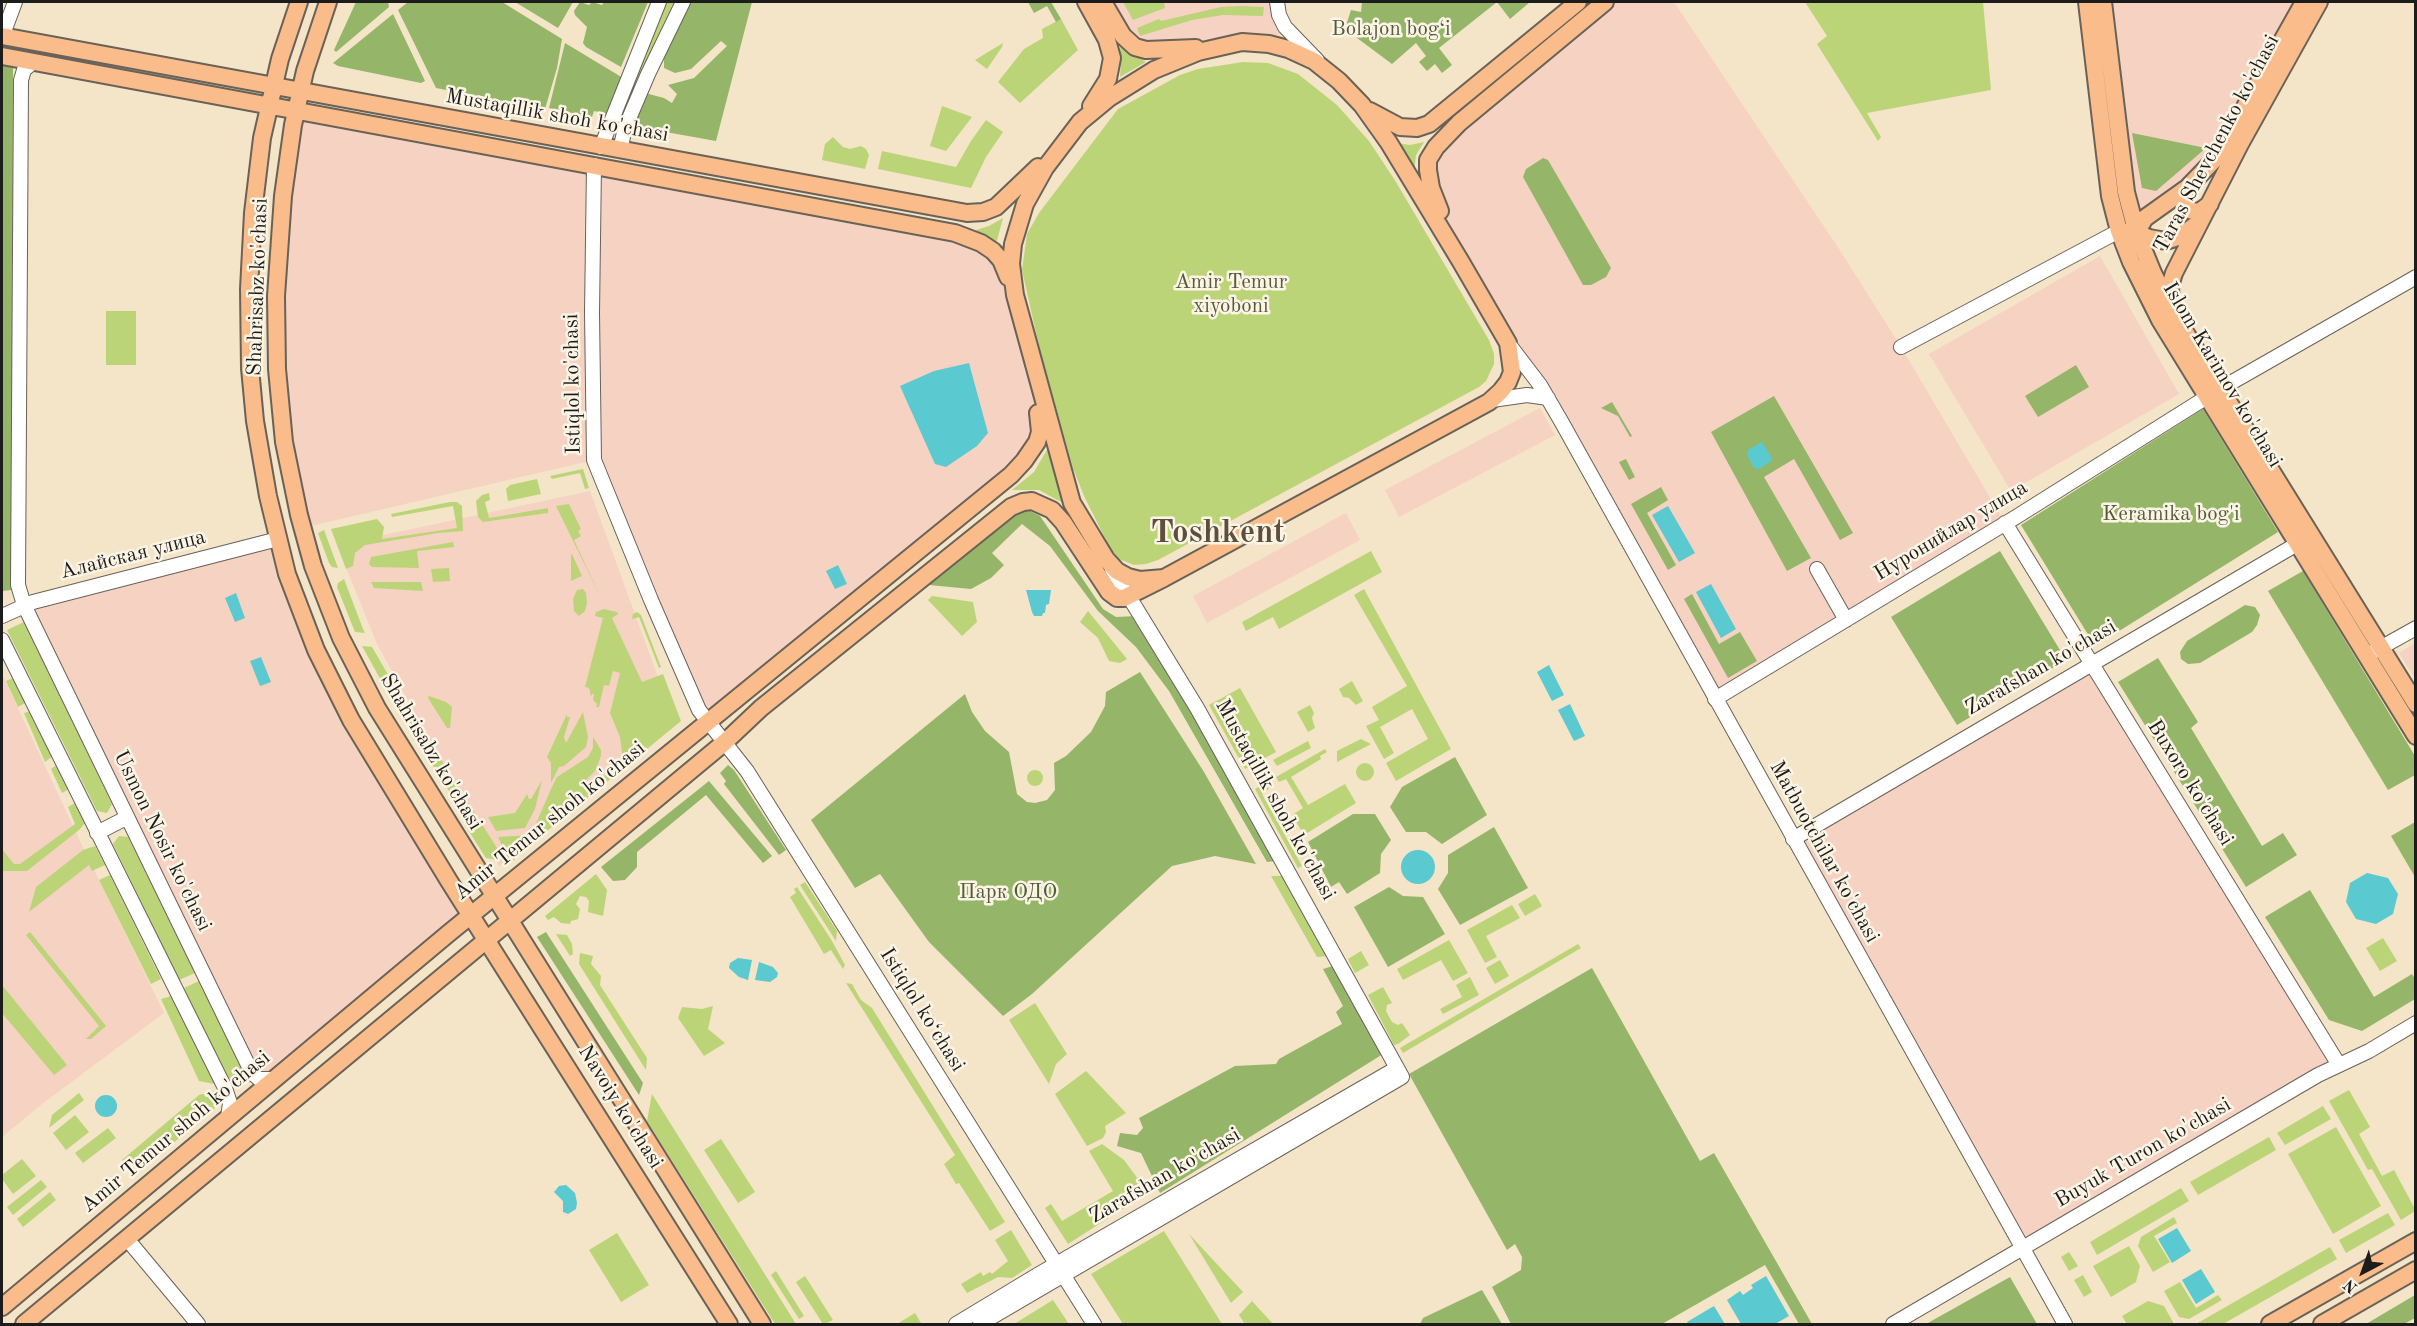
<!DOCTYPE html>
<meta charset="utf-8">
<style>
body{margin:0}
#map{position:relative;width:2417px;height:1326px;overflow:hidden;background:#f4e4c8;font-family:"Old Standard TT",serif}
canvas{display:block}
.frame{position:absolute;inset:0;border:3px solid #1c1c1c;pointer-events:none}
.north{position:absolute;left:2333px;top:1242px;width:60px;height:60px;-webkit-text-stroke:4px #fcf5e5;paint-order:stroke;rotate:221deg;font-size:16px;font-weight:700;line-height:24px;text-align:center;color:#1c1c1c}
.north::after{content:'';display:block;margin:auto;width:21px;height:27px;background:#1c1c1c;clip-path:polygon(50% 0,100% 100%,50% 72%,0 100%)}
</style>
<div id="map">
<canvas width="2417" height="1326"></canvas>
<div class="frame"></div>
<div class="north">N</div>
</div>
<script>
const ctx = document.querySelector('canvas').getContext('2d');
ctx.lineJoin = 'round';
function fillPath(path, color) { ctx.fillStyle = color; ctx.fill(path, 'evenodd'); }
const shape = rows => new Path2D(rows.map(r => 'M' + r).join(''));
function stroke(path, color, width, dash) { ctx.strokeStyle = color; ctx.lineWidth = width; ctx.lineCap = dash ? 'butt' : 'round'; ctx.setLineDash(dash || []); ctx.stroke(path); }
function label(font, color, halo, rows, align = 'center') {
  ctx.font = font + ' "Old Standard TT",serif'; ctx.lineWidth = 5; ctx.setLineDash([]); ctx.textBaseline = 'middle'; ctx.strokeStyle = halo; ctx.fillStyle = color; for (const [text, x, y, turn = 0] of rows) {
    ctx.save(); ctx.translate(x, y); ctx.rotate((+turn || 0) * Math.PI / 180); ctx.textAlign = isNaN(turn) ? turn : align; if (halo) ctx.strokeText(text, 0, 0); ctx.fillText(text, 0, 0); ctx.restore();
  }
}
fillPath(shape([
 [1103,2,1277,2,1287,30,1281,34,1242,42,1146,50],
 [1605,2,1674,2,1841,252,1901,347,2005,523,1715,699,1461,262,1436,201,1428,176,1447,134],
 [2103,2,2304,2,2229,139,2140,226],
 [296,111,594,165,991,249,1024,329,1040,426,1035,446,708,721,594,460,302,528,277,369],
 [2100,256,2179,394,2011,491,1929,354],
 [1540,408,1555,435,1399,517,1385,490],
 [590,491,674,721,499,866,377,644,337,545],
 [1346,513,1360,540,1207,623,1193,596],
 [278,539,316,650,471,914,274,1079,259,1079,24,605],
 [2415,643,2415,679,2399,653],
 [2092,665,2339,1065,2022,1248,1793,839],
 [2,674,81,843,164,1013,42,1104,2,1137]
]), '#f6d2c3');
fillPath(shape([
 [665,2,678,2,622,124,616,123],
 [1123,2,1164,2,1165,8,1133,20],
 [1805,2,1983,2,1991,90,1867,113,1881,137,1878,141,1817,44,1827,36],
 [1242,6,1264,7,1263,16,1223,15,1192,20,1140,36,1137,28,1159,19,1161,21,1221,7],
 [1061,19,1078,50,1020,103,998,82,1024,49,1043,38,1042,29],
 [1003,43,1002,47,987,69,975,60],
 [1120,45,1146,62,1120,77,1121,61],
 [1243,62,1268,63,1298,74,1337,105,1369,141,1396,182,1489,340,1494,354,1494,364,1486,381,1479,387,1158,560,1146,564,1134,565,1119,559,1110,548,1084,496,1073,468,1039,346,1022,270,1027,234,1039,213,1118,109,1180,75,1198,69],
 [942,106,972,117,946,151,930,146],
 [986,120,1003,132,986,157,971,188,878,169,882,151,956,167,971,141],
 [833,137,843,147,850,149,861,146,866,149,869,155,865,169,822,160,825,144],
 [1424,142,1416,155,1414,172,1396,143,1410,145],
 [1003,218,996,244,973,231,989,226],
 [106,311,136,311,136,365,106,365],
 [1048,448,1063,503,1039,490,1012,490,1034,472],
 [583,469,589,488,585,489,580,473,552,479,550,476],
 [537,479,541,494,508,501,506,489,510,485],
 [489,493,490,500,485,502,489,518,548,508,548,513,483,522,478,517,476,501,482,495],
 [450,502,457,502,462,506,463,531,438,533,365,545,355,553,353,566,346,569,331,529,377,519,384,527,382,539,457,528,453,506,392,517,391,514],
 [569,504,581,529,578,531,581,536,574,540,601,598,556,506],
 [324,530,338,568,332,567,329,563,318,533],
 [453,542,454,547,417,551,419,568,372,567,369,564,371,557],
 [1371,551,1382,572,1279,629,1273,617,1246,631,1242,622],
 [572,554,582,576,571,581,571,555],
 [449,568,450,581,433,582,431,569],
 [344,579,363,629,365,633,355,632,337,587,338,583],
 [371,582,421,582,423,591,374,588],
 [583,589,586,593,587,603,585,611,579,616,574,611,573,599,577,590],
 [1364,589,1451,749,1396,781,1386,763,1428,739,1412,709,1380,727,1394,753,1384,759,1366,726,1379,720,1372,707,1407,686,1354,595],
 [932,596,973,602,977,622,962,636,928,600],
 [604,609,617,612,618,614,612,618,642,682,663,674,681,721,541,836,534,828,551,789,557,777,588,757,593,748,593,737,601,750,601,756,595,771,584,782,589,789,623,761,620,737,610,713,620,673,613,671,609,686,604,685,599,707,596,707,597,704,593,700,594,694,592,694,591,697,589,688,585,687,603,618,595,616,596,612],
 [1088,611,1127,659,1120,663,1109,661,1098,638,1080,622],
 [637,612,641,615,661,667,659,668,639,617,632,619,633,614],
 [24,622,112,804,107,813,97,811,7,630],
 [362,646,372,647,400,695,504,859,496,860,486,858,468,830,472,828,392,700],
 [16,677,27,702,18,707,6,681],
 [1352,681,1363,701,1356,705,1349,698,1343,697,1339,689],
 [1240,688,1276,752,1245,769,1209,705],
 [429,696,446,702,452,707,450,728,447,728,428,698],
 [1310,705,1314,713,1312,718,1315,728,1308,732,1297,712],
 [32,711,53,756,45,762,24,713],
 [583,712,588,737,586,747,564,766,559,767,551,783,551,763,547,757,567,714,567,717,570,717,564,737,566,743],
 [1361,739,1371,744,1337,762,1337,751],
 [1308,741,1311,748,1277,766,1273,760],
 [1325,749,1327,752,1320,756,1321,759,1291,777,1308,805,1345,784,1356,803,1304,835,1292,815,1303,808,1286,779,1279,782,1276,777],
 '1356 772a9 9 0 1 1 18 0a9 9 0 1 1-18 0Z',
 [58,764,69,789,62,793,51,769],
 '1027 778a8 8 0 1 1 16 0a8 8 0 1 1-16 0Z',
 [542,780,535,809,525,828,496,831,488,817,515,813,527,794,529,799,531,799],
 [1266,783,1269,789,1262,794,1302,866,1298,868,1255,789],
 [75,803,85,823,79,830,27,871,2,871,2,849,14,864,20,864,75,824,68,807],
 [532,835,537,841,510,863,498,837],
 [119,836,128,837,195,973,179,980,113,844],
 [95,846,105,865,92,871,89,865,29,912,36,887,83,850],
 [596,874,607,890,603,916,588,912,589,901,586,897,580,896,576,904,580,909,578,919,571,921,570,924,561,923,554,917,548,920,545,916],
 [110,875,161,979,151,984,99,880],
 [1271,876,1284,876,1329,956,1317,957],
 [805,882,837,931,836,941,800,885],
 [797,887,832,941,845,965,843,969,831,950,824,954,790,897,796,893,794,889],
 [1535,894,1542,906,1525,916,1518,904],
 [1512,905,1520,918,1486,936,1497,957,1485,963,1467,930],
 [30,932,106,1026,91,1039,86,1039,99,1026,26,935],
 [556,934,567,935,572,944,573,954,570,956],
 [2383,938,2397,961,2380,971,2366,948],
 [1449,940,1468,973,1453,981,1441,960,1403,980,1397,969],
 [1578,944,1581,948,1403,1053,1400,1048],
 [1361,951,1369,965,1355,973,1348,959],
 [580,953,593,956,591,964,601,976,600,985,647,1058,646,1070,579,964],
 [1500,960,1509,976,1495,984,1486,968],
 [1470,977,1479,995,1443,1014,1440,1009,1462,997,1456,985],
 [199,981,243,1072,228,1079,184,988],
 [846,983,852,984,861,1000,872,1008,1005,1222,990,1231,959,1183,956,1184,944,1164,955,1155],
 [2,985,67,1065,54,1075,2,1013],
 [1383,987,1392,1003,1387,1005,1386,1011,1392,1022,1398,1025,1402,1023,1410,1035,1398,1044,1394,1045,1368,995],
 [171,996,215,1084,199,1081,161,999],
 [1035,1003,1067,1054,1056,1064,1049,1084,1009,1020],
 [713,1006,708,1029,725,1043,704,1056,678,1018,682,1007,702,1009],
 [1086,1071,1126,1113,1105,1126,1106,1132,1103,1138,1087,1146,1055,1094],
 [2349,1090,2370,1127,2359,1134,2382,1176,2394,1170,2415,1209,2415,1211,2401,1220,2372,1169,2368,1170,2329,1101],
 [215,1091,221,1103,147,1165,126,1166,122,1160,199,1095],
 [79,1093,84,1100,49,1128,52,1115],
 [652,1094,796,1324,775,1324,647,1121],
 [2323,1106,2331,1119,2285,1145,2277,1133],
 [75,1115,89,1132,66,1150,53,1133],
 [2336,1127,2381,1206,2333,1234,2288,1154],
 [108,1128,116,1138,83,1163,75,1153],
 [2269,1137,2276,1150,2198,1195,2190,1182],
 [721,1139,755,1192,738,1203,704,1150],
 [1102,1144,1124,1160,1141,1183,1146,1194,1068,1244,1045,1208,1051,1204,1062,1221,1113,1191,1089,1151],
 [22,1159,36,1176,13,1194,2,1179,2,1175],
 [41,1180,47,1187,13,1215,7,1207],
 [2181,1188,2189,1201,2097,1255,2090,1242],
 [50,1192,56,1200,23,1227,17,1219],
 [2388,1213,2395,1225,2346,1253,2339,1240],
 [2174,1217,2177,1223,2154,1236,2170,1262,2153,1272,2138,1246,2141,1237],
 [1011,1230,1032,1265,1012,1278,998,1277,967,1293,961,1284,981,1272,983,1276,990,1272,992,1274,1008,1261,995,1240],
 [1164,1231,1222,1324,1123,1324,1091,1274],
 [617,1233,649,1285,621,1302,589,1250],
 [1189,1234,1243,1292,1231,1303],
 [2129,1246,2140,1266,2136,1282,2111,1297,2093,1266],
 [2330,1247,2337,1259,2223,1324,2196,1324],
 [2069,1252,2078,1266,2069,1271,2061,1257],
 [776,1271,804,1316,799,1319,771,1275],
 [2083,1275,2092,1292,2084,1297,2074,1280],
 [805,1276,833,1320,825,1324,823,1324,796,1282],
 [2180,1282,2196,1308,2218,1295,2222,1300,2189,1319,2179,1317,2164,1291],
 [1053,1300,1069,1324,1014,1324],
 [1252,1301,1273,1324,1245,1324,1239,1315],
 [2148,1301,2164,1306,2174,1324,2127,1324,2122,1316],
 [915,1313,921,1323,897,1324]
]), '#bcd478');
fillPath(shape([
 [356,2,388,2,389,7,336,52,334,50],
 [408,2,502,2,562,39,557,68,545,109,436,88,398,10],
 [515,2,573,2,558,28],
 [580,2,589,5,592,2,602,5,604,2,648,2,621,67,586,47,583,43,587,27,575,15,574,11],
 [690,2,752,2,716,141,632,126,645,93,664,98,672,103,677,94,668,85,694,78,727,46,721,41,691,69,675,73,664,68,664,56],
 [1028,2,1051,2,1061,19,1056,22,1047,6,1034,13],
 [1362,2,1530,2,1510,19,1497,2,1439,48,1452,65,1442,73,1435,64,1427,71,1419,62,1426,56,1416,43,1392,64,1345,29,1351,10,1361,12],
 [393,14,425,81,421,83,338,66,333,63],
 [565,43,623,78,608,114,594,111,592,117,549,108],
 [2,65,13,66,12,590,2,591],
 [2132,133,2206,148,2156,191,2142,188],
 [1543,158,1548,160,1611,268,1606,277,1591,285,1583,285,1523,177,1526,169],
 [2076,365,2089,387,2038,417,2025,396],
 [1774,396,1853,533,1840,540,1794,459,1764,477,1811,558,1787,571,1711,432],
 [1612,402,1632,436,1630,437,1618,416,1601,408],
 [2203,409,2278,532,2095,646,2021,525],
 [1626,459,1635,477,1629,480,1619,462],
 [1661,487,1668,500,1647,513,1676,565,1668,570,1631,504],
 [1019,510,1030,511,1040,516,1103,609,1116,617,1136,616,1276,861,1267,862,1169,691,1136,647,1098,611,1050,546,1022,524,992,553,1004,565,991,578,971,589,929,585],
 [2000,551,2066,660,1957,725,1891,617],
 [2303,571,2415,756,2415,775,2388,790,2268,591],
 [1692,594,1719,644,1740,632,1757,661,1728,678,1684,599],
 [2245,605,2255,607,2260,615,2257,625,2252,632,2200,663,2188,664,2181,659,2180,652,2187,641],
 [2158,658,2198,722,2191,728,2262,846,2283,833,2297,855,2246,887,2118,682],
 [1140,672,1204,772,1256,864,1215,856,1172,866,1032,994,1003,1016,929,942,880,874,855,888,811,820,965,694,972,712,985,731,1009,752,1017,794,1027,802,1035,803,1047,800,1055,790,1054,763,1066,756,1091,732,1105,706,1106,692],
 [1455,757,1487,815,1442,844,1426,832,1406,832,1390,807,1402,787],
 [728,765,734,770,786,850,779,855,724,784,726,781,720,773],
 [709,781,772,856,763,863,706,795,637,852,637,867,625,880,613,881,601,867],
 [1353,814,1375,814,1391,840,1381,854,1380,873,1347,894,1339,882,1331,887,1308,842],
 [2415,822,2415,877,2391,836],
 [1494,827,1528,888,1460,925,1438,889,1448,873,1448,855],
 [1389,887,1403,896,1423,897,1445,934,1388,967,1354,907],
 [2310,890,2374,997,2412,974,2415,979,2415,999,2362,1031,2329,1020,2265,917],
 [546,932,643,1083,639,1095,537,937],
 [1333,966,1383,1054,1160,1193,1141,1153,1117,1146,1120,1133,1137,1135,1143,1128,1139,1118,1235,1066,1276,1064,1279,1059,1342,1024,1336,1012,1343,1006,1323,969],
 [1592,968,1700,1161,1714,1153,1812,1324,1799,1324,1765,1265,1662,1324,1511,1324,1492,1287,1521,1270,1522,1257,1515,1244,1507,1250,1409,1074],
 [2010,1277,2037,1324,1926,1324],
 [1482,1290,1502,1324,1420,1324,1423,1318],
 [2415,1295,2415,1318,2404,1324,2366,1324]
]), '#95b668');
fillPath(shape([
 [969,363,988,433,977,446,946,467,935,464,900,386,934,371],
 [1762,442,1772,458,1770,462,1759,469,1754,468,1747,455,1748,450],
 [1668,506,1695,553,1679,562,1652,515],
 [838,565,847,584,835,589,826,571],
 [1711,584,1736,629,1721,638,1696,592],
 [1026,590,1051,590,1049,604,1046,605,1045,613,1043,613,1042,616,1034,616,1032,612],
 [236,593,245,618,235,622,225,598],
 [261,657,271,682,260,686,250,661],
 [1549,665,1564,695,1552,701,1537,672],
 [1570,704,1585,736,1574,741,1558,710],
 '1401 867a17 17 0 1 1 34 0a17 17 0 1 1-34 0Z',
 [2367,873,2388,878,2398,894,2393,914,2376,924,2356,919,2346,902,2350,883],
 [738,958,752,960,748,980,739,977,729,968,730,963],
 [759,962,773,967,778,973,777,977,770,982,755,980],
 '95 1106a11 11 0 1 1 22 0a11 11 0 1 1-22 0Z',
 [566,1185,575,1193,577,1203,576,1209,568,1214,563,1212,563,1201,554,1192,559,1186],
 [2177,1228,2191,1251,2172,1263,2158,1239],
 [2201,1269,2215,1292,2196,1304,2182,1280],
 [1766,1276,1789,1316,1775,1324,1741,1324,1727,1300,1740,1291,1743,1295,1753,1288,1751,1285],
 [1714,1306,1725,1324,1689,1324,1687,1322]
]), '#5bc9d0');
const minor = shape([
 [1277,2,1279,15,1285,27,1317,60],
 [2,37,15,2],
 [33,62,24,70,21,80,18,585,24,605,252,1073,259,1079,274,1079],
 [601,147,659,2],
 [620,150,625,128,648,74,683,2],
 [594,165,592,313,594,460,651,600,699,710,747,771,1094,1324],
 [1508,343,1540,385,1561,421,2065,1324],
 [1901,347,2119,231],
 [2220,389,2416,277],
 [1492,400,1527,395,1548,398],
 [2005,523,2339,1065],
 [1817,569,1846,620],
 [2,616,33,602,278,539],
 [2,640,225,1088,230,1103,228,1118],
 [2373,652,2416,628],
 [1715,699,2016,517,2207,397],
 [97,833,126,818],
 [1793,839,2297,544],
 [127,1239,198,1324],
 [956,1324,1039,1274,1397,1068],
 [980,1324,1402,1077,1197,708,1112,569],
 [1893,1324,2318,1075,2369,1051,2416,1023]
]);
const major = shape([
 [299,2,280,59,262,138,253,213,249,289,250,368,255,421,268,496,287,574,316,650,351,720,449,881,729,1324],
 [328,2,305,71,293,125,283,196,276,296,277,369,284,442,299,515,313,566,341,638,377,708,762,1324],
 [1086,2,1107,40,1112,58,1108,79,1091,106],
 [1103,2,1123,36,1135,47,1146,50,1196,48],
 [2087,2,2110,196,2119,231,2131,262,2160,320,2416,736],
 [2103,2,2126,192,2137,234,2153,273,2172,311,2416,704],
 [2,36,967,213,983,212,996,207,1038,167],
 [2,56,955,233,981,243,993,251,1001,260,1008,277],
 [1370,111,1400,127,1417,128,1429,124,1578,2],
 [2187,188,2182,200,2188,210,2199,212,2210,204],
 [1440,211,1431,188,1428,170,1428,160,1436,147,1459,123,1605,2],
 [2131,230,2149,238,2166,241,2181,236,2197,224],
 [2136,238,2140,226,2145,218,2187,188,2217,157,2304,2],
 [2171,305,2170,286,2174,273,2240,144,2319,2],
 [2,1307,449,933,1011,475,1024,461,1037,442,1040,432,1038,413],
 [24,1324,725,742,761,708,1011,507,1023,502,1032,501,1052,510,1063,522,1109,592,1117,598,1124,598,1164,578,1489,402,1501,391,1508,382,1512,372,1508,343,1461,262,1389,143,1362,105,1339,81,1314,61,1288,49,1269,44,1242,42,1198,52,1154,70,1109,98,1080,122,1045,168,1025,204,1013,244,1011,264,1015,295,1072,503,1106,559,1117,571,1128,577,1140,580,1164,578],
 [2270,1324,2416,1241],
 [2322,1324,2416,1270]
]);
stroke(minor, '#686258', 16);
stroke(major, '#686258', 20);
stroke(minor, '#fff', 14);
stroke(major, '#f9bc8a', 16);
label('21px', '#545c3c', '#fcf5e5', [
 ["Bolajon bog‘i",1391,29],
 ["Amir Temur",1231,282],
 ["xiyoboni",1231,306],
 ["Keramika bog'i",2171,514],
 ["Парк ОДО",1008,892]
]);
label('21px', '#1c1c1c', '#fcf5e5', [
 ["Mustaqillik shoh ko'chasi",557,116,10],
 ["Taras Shevchenko ko'chasi",2217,144,-62],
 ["Shahrisabz ko'chasi",258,287,-88],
 ["Islom Karimov ko'chasi",2222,375,59],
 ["Istiqlol ko'chasi",573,384,-91],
 ["Нуронийлар улица",1951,531,-31],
 ["Алайская улица",133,555,-14],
 ["Zarafshan ko'chasi",2041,668,-30],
 ["Shahrisabz ko'chasi",431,752,59],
 ["Buxoro ko'chasi",2190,783,58],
 ["Mustaqillik shoh ko'chasi",1275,800,61],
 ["Amir Temur shoh ko'chasi",550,821,-39],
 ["Usmon Nosir ko'chasi",162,841,64],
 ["Matbuotchilar ko'chasi",1824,852,61],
 ["Istiqlol ko‘chasi",922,1010,58],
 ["Navoiy ko'chasi",620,1107,58],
 ["Amir Temur shoh ko'chasi",176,1132,-40],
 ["Buyuk Turon ko'chasi",2143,1153,-30],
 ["Zarafshan ko'chasi",1165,1176,-30]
]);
label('bold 33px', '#5d4e3d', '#fcf5e5', [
 ["Toshkent",1218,533]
]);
</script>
